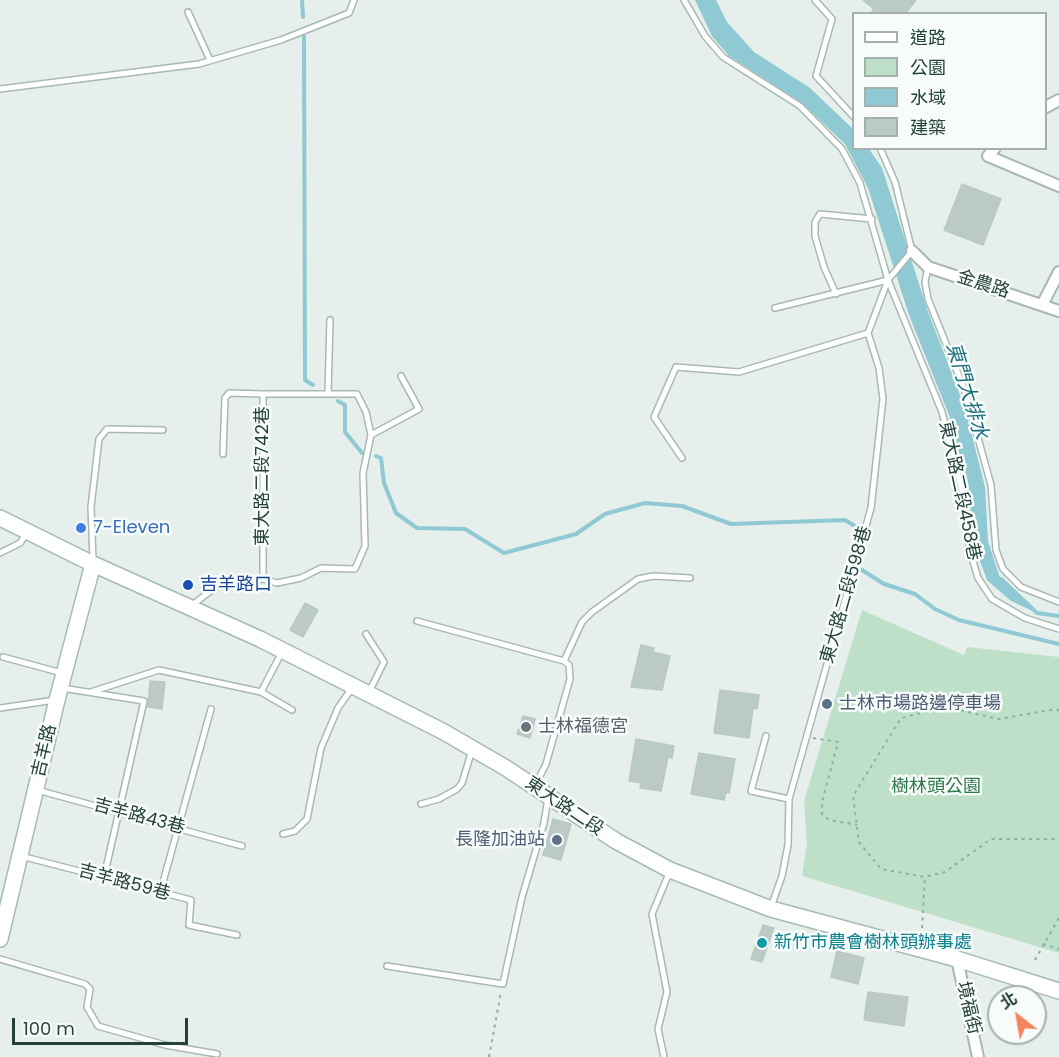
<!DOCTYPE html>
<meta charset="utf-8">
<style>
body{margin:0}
#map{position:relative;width:1059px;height:1057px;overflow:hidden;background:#e6efeb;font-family:Poppins,"Noto Sans TC",sans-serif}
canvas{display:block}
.legend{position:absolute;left:852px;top:12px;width:195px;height:138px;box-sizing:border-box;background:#f7fbf9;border:2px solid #a3b1ad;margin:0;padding:8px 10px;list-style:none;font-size:18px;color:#24423a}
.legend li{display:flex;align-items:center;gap:12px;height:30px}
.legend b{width:30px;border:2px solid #a3b1ad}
.north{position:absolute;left:987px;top:985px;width:60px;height:60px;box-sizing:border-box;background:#f7fbf9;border:2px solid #a3b1ad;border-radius:50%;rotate:329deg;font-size:16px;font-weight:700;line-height:24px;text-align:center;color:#24423a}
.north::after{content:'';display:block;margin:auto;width:21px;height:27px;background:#f4845f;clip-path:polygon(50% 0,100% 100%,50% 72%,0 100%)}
.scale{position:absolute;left:12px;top:1018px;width:176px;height:27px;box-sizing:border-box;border:3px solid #24423a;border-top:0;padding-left:8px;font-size:18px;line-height:21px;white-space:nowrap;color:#24423a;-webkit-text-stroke:4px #f7fbf9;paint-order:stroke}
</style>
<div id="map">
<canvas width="1059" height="1057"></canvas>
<ul class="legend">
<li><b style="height:8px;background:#fff"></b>道路</li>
<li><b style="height:16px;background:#bfe0c8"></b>公園</li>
<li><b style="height:16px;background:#8ec9d4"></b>水域</li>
<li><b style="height:16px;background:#bbcac4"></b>建築</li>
</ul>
<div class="north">北</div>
<div class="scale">100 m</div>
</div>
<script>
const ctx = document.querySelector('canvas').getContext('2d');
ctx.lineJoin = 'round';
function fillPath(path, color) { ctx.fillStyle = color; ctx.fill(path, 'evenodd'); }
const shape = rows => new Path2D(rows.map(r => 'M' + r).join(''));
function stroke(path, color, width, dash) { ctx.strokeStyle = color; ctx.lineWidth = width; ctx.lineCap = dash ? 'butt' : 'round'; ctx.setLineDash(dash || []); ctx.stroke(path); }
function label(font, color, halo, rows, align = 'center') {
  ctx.font = font + ' Poppins,"Noto Sans TC",sans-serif'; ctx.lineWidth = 5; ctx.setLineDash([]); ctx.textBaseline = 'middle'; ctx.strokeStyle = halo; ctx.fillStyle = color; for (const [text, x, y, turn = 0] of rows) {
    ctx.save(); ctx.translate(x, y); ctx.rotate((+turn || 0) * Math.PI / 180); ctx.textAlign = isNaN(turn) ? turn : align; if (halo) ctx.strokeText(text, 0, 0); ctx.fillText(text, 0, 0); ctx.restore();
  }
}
fillPath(shape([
 [862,610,964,655,967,647,1059,657,1059,953,802,876,807,843,804,801]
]), '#bfe0c8');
fillPath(shape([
 [695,0,716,0,727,22,754,52,810,88,853,129,854,148,869,149,882,168,927,309,965,408,985,487,988,541,1000,578,1037,613,1011,601,987,580,979,558,970,505,949,415,909,315,868,188,845,144,802,103,729,56,712,36]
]), '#8ec9d4');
stroke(shape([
 [302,0,303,17],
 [304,36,305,380,313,385],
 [338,401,345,405,345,432,362,453],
 [376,456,381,458,384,483,396,513,417,528,465,529,504,553,576,534,605,514,645,503,682,506,731,524,845,520,858,528],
 [862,570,884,584,915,594,935,609,959,620,1059,644],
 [1001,579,1037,613,1059,616]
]), '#8ec9d4', 4);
const building = shape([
 [863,0,916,0,905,14,870,14,874,9,863,0],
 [962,184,1001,199,983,245,944,230,962,184],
 [305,603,318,610,303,637,290,630,305,603],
 [641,645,654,648,653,652,670,656,662,690,631,687,641,645],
 [150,681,165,682,162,709,148,707,150,681],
 [720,690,759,695,757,709,753,708,749,738,714,733,720,690],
 [523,716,535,719,530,738,517,734,523,716],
 [636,739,674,746,672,758,668,757,661,791,640,788,641,783,629,781,636,739],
 [699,753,735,759,729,793,726,792,724,800,691,794,699,753],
 [553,819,571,824,561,860,543,855,553,819],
 [763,925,774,928,762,962,751,959,763,925],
 [837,951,864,958,858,984,831,977,837,951],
 [868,992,908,997,904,1026,864,1020,868,992]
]);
fillPath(building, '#bbcac4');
stroke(building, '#b8c9c2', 1.5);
const lane = shape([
 [684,0,705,36,723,57,800,106,842,149,860,183,888,280,942,412,965,503,970,551,978,578,992,599,1025,618,1059,629],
 [815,0,832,19,816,76,854,117],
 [188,12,210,60],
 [0,89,199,64,281,40,349,13,354,0],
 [928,267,925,282,928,299,965,391,991,485,996,550,1003,569,1021,587,1059,602],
 [836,294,824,267,815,236,815,222,820,214,872,219],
 [775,308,888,280],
 [328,393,330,320],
 [223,454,225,398,229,393,263,394],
 [682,458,654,417,676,367,739,372,868,333],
 [0,553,20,543,27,533],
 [93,560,91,507,99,439,107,429,163,430],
 [263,579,277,583,301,578,321,568,355,569,365,546,363,473,371,435,419,409,401,376],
 [191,606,221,583,263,579,263,394,357,394,366,412,371,435],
 [417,621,564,661],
 [366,634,384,662,369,692],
 [282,652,261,692,292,710],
 [3,657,62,673],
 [62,688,144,701,104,877],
 [91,692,159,670,261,692],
 [0,708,55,700],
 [766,736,751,791,789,799],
 [535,786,546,764,570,679,569,665,564,661,582,622,592,612,638,579,653,576,690,578],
 [37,790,242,846],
 [421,804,439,799,457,789,462,783,472,750],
 [283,834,295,831,307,819,321,748,338,708,352,688],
 [21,856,191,900,189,925,237,935],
 [160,893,211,709],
 [771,907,782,876,788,845,789,799,871,508,883,399,879,368,868,333,888,280,912,251,895,182,880,148],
 [0,959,85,984,90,989,87,1007,98,1026,165,1045,217,1054],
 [387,966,503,984,522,897,544,823,548,798],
 [664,1057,658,1029,667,992,652,914,670,871]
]);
const street = shape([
 [1046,107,1059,100],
 [995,148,988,156,1059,186],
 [912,251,928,267,1059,311],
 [1042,305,1059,272],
 [957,959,978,1057]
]);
const secondary = shape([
 [0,518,93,564,260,639,444,732,506,768,616,841,670,870,771,909,957,959,1059,991],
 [0,939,57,700,93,564]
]);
stroke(lane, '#a8b8b2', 8);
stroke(street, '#a8b8b2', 14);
stroke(secondary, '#a4bbb3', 18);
stroke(shape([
 [1059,711,1056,709,999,719,946,707,901,718,853,796,859,842,881,869,925,877,945,872,991,839,1059,839],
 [813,738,838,742,822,802,822,814,829,820,857,825],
 [922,928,925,877],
 [1043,944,1059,949],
 [1035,960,1059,918],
 [489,1057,501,992]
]), '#86b3a5', 2, [3, 4.5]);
stroke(lane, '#fff', 5);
stroke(street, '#fff', 10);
stroke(secondary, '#fff', 15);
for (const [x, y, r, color] of [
 [81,528,6,"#3f7fe0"],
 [188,585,6,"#1a4fb4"],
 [827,704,6,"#5c6f8a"],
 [526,727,6,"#6b7280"],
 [557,840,6,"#5c6f8a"],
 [762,943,6,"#0f9aa8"]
]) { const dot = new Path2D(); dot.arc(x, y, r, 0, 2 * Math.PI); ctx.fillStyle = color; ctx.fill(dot); stroke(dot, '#f7fbf9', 2); }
label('18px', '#24423a', '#f7fbf9', [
 ["金農路",983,285,18],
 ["東大路二段742巷",263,476,-90],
 ["東大路二段458巷",959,491,78],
 ["東大路二段598巷",847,595,-74],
 ["吉羊路",45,751,-77],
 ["東大路二段",564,807,34],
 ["吉羊路43巷",139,817,15],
 ["吉羊路59巷",124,883,15],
 ["境福街",968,1008,77]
]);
label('18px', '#366cbe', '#f7fbf9', [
 ["7-Eleven",93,528]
], 'left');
label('18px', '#164399', '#f7fbf9', [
 ["吉羊路口",200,585]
], 'left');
label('18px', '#4e5e75', '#f7fbf9', [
 ["士林市場路邊停車場",839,704],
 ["長隆加油站",545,840,"right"]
], 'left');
label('18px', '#5b616d', '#f7fbf9', [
 ["士林福德宮",538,727]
], 'left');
label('18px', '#2d7a4b', '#f7fbf9', [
 ["樹林頭公園",936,787]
]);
label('18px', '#0d838f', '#f7fbf9', [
 ["新竹市農會樹林頭辦事處",774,943]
], 'left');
label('italic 20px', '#1c6f80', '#f7fbf9', [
 ["東門大排水",966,391,73]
]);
</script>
